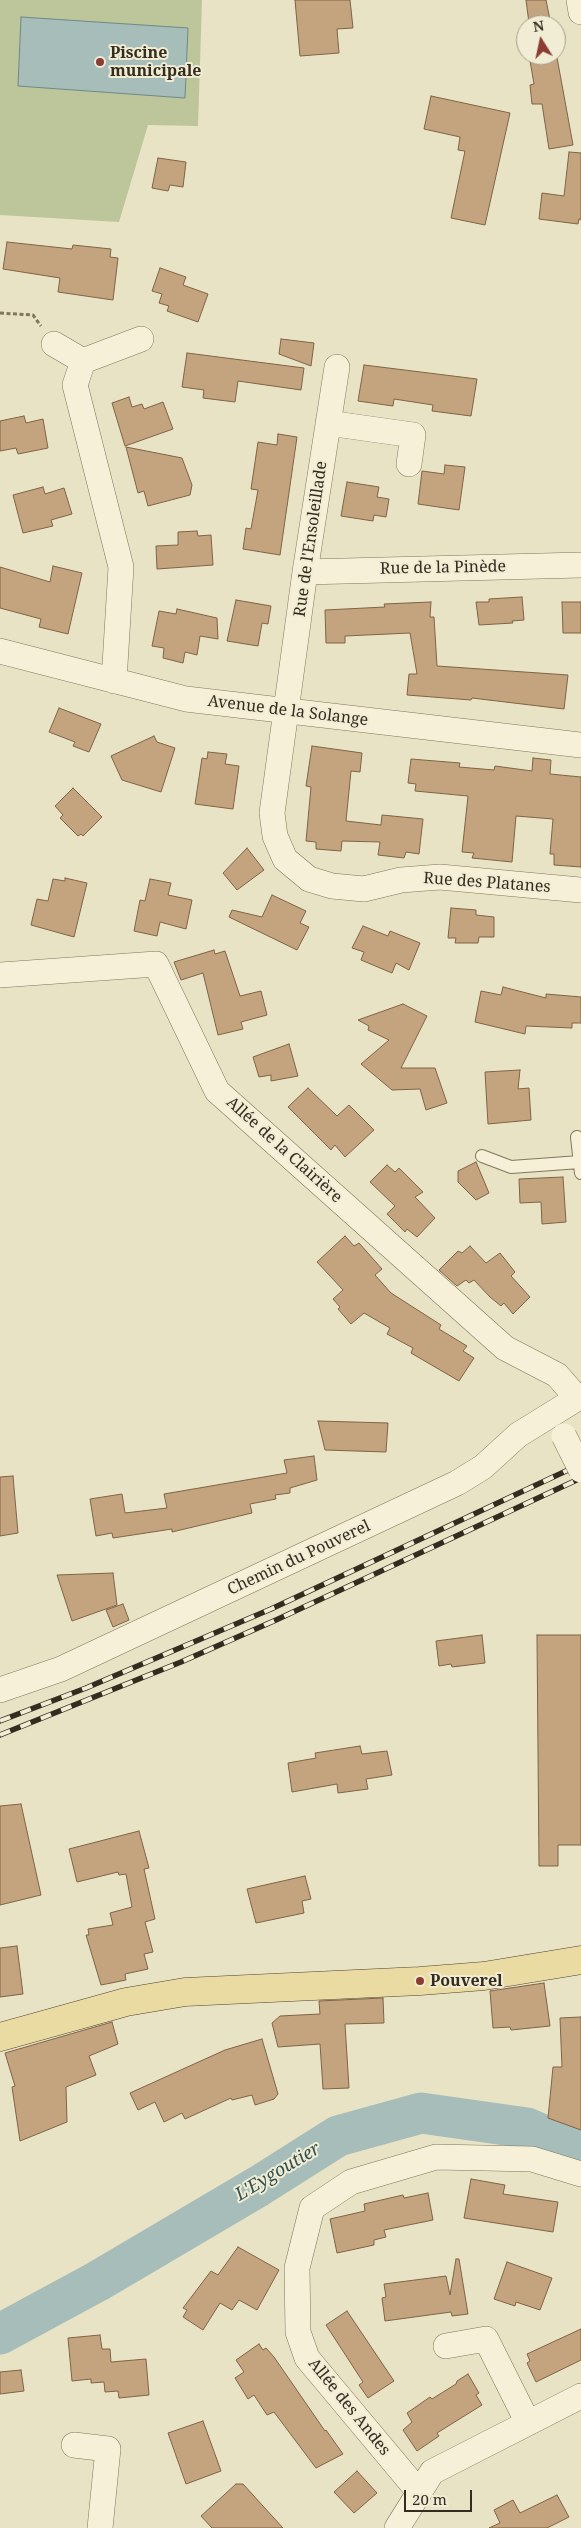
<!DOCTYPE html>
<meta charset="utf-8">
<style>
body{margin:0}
#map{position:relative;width:581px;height:2528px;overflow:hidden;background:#e9e3c5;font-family:"Noto Serif",serif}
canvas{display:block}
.north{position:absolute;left:516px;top:15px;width:50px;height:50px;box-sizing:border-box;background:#f1ecd4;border:1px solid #a59f8c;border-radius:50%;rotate:350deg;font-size:14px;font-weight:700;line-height:20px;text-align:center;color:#342c1f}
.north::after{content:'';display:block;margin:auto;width:18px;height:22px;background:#8b3d33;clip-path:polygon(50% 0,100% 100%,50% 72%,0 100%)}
.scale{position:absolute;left:404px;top:2490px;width:68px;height:22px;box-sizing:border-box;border:2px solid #342c1f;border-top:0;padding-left:6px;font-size:15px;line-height:18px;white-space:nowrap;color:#342c1f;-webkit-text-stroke:4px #f1ecd4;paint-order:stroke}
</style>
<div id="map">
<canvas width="581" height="2528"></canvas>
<div class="north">N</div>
<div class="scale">20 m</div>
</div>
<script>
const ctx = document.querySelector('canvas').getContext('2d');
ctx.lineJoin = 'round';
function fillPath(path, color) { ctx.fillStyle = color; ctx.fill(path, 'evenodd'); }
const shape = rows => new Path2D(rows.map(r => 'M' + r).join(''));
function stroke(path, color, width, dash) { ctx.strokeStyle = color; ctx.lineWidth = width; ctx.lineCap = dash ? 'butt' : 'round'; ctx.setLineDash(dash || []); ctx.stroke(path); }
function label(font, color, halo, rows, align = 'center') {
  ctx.font = font + ' "Noto Serif",serif'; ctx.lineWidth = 4; ctx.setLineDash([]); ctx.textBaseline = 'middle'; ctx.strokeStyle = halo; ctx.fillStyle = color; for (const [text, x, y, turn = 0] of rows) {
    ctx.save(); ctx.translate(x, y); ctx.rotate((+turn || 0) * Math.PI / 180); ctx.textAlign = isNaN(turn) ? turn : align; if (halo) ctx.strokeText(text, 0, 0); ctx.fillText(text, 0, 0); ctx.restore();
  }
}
fillPath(shape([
 [0,0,202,0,198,126,148,125,119,222,0,215]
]), '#bcc69a');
const water = shape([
 [21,17,188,28,185,98,18,86,21,17]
]);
fillPath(water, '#a6bdb9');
stroke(water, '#6e8a87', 1);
stroke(shape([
 [0,2334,98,2281,259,2186,338,2136,421,2113,527,2128,581,2151]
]), '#a6bdb9', 41);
const building = shape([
 [295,0,350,0,353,28,337,29,339,53,300,56,295,0],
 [526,0,546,0,551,25,526,25,526,37,524,24,529,23,526,0],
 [556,52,573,145,549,149,542,104,532,104,530,85,534,84,529,55,556,55,556,52],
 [431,96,510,113,485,225,451,218,465,151,458,150,460,137,424,129,431,96],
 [569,152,581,153,581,220,579,219,578,224,539,219,542,193,564,196,569,152],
 [158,158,186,162,183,187,170,185,168,191,152,188,158,158],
 [7,242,72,249,73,245,111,249,110,257,118,258,113,300,58,292,60,278,3,269,7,242],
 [160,268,186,277,183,285,208,294,198,322,167,311,169,306,159,303,162,294,152,291,160,268],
 [281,339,314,343,311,366,279,354,281,339],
 [187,353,304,368,301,390,238,381,235,402,203,398,204,390,182,387,187,353],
 [364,365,477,379,471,416,432,411,433,405,394,399,393,406,358,401,364,365],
 [129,397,132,407,142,404,144,409,163,402,173,429,125,446,112,403,129,397],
 [24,416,26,423,43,419,48,448,18,454,16,448,0,451,0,421,24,416],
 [278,434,297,437,280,555,243,549,246,528,251,529,258,490,251,489,258,442,277,445,278,434],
 [126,447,182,458,192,485,190,495,148,506,144,491,138,493,126,447],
 [445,465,465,467,459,510,418,504,422,471,444,474,445,465],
 [347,482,379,487,377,497,389,499,386,517,374,515,373,521,341,516,347,482],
 [43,487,45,494,64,488,72,514,51,520,53,526,23,533,13,495,43,487],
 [197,531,198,536,211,535,213,565,157,569,156,546,178,545,178,532,197,531],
 [53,566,82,573,68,634,39,627,41,619,0,608,0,567,50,582,53,566],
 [522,597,524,620,512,621,513,623,479,625,476,602,489,602,489,599,522,597],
 [236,600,271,606,268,624,262,623,258,646,227,641,236,600],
 [431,602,430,617,434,617,437,666,568,675,564,709,472,698,471,700,407,695,409,674,417,674,410,633,345,636,345,643,326,643,325,610,385,607,384,604,431,602],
 [562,602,581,602,581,633,563,633,562,602],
 [177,609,217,618,218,639,200,636,197,655,185,652,183,663,163,658,164,648,152,646,159,611,176,614,177,609],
 [59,708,101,724,89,752,73,746,75,742,49,732,59,708],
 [154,736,157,742,175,748,161,792,122,780,111,756,154,736],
 [312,746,362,753,360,772,351,771,346,821,381,825,382,815,423,819,419,854,406,852,404,858,378,855,380,842,342,841,341,851,316,849,316,842,306,841,311,787,306,786,312,746],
 [208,752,227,754,225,764,239,766,233,809,195,804,202,758,207,759,208,752],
 [533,758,551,760,550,774,581,777,581,867,554,865,554,854,550,854,553,819,516,816,512,862,472,858,474,853,462,852,468,796,415,791,416,784,408,783,411,759,460,763,459,767,494,770,495,766,532,771,533,758],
 [73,788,102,817,83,836,81,834,78,836,60,818,63,815,55,806,73,788],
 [247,848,264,870,237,890,223,873,247,848],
 [65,878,87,883,74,937,31,925,37,899,48,901,53,879,65,881,65,878],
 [150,879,171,883,168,895,192,900,186,929,160,922,157,936,134,931,140,900,145,901,150,879],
 [272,895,306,911,300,923,309,927,297,950,229,917,232,910,262,917,272,895],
 [451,908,476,910,476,915,494,917,494,937,479,937,478,943,455,943,456,938,448,938,451,908],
 [363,926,388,936,390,931,420,943,409,970,396,963,392,973,361,960,364,952,352,948,363,926],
 [214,950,215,954,225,951,240,996,261,991,267,1015,241,1022,243,1029,218,1035,203,973,181,980,174,962,214,950],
 [503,987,546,998,546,994,581,997,581,1023,572,1023,572,1028,526,1026,525,1034,475,1022,481,991,501,995,503,987],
 [403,1004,427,1016,401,1068,435,1068,447,1103,426,1110,420,1089,392,1090,361,1064,389,1040,368,1030,369,1026,358,1020,403,1004],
 [289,1044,298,1076,271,1081,271,1075,259,1077,253,1057,289,1044],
 [520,1070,518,1089,529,1088,531,1120,488,1124,485,1072,520,1070],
 [308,1088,337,1116,349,1105,374,1130,345,1157,335,1145,331,1150,288,1107,308,1088],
 [476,1162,489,1193,476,1200,458,1182,458,1171,476,1162],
 [387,1165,395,1172,399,1168,423,1192,415,1197,435,1218,417,1237,407,1229,405,1232,387,1214,395,1206,370,1182,387,1165],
 [563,1177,566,1222,542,1224,541,1202,520,1203,519,1179,563,1177],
 [345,1236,354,1246,359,1243,382,1269,375,1275,391,1293,441,1325,439,1329,467,1346,463,1351,474,1358,459,1381,411,1353,413,1348,387,1334,390,1328,364,1313,351,1324,338,1309,340,1307,333,1299,343,1290,317,1262,345,1236],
 [470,1246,486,1263,500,1253,515,1272,511,1276,530,1297,513,1314,504,1303,501,1306,490,1297,474,1280,469,1283,466,1280,457,1286,439,1270,458,1251,462,1253,470,1246],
 [318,1421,388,1423,386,1452,325,1450,318,1421],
 [314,1456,317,1480,290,1488,290,1493,275,1495,276,1499,250,1504,252,1513,172,1532,172,1529,113,1538,112,1533,96,1536,90,1499,122,1494,125,1513,167,1508,164,1494,287,1473,284,1460,314,1456],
 [13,1476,18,1533,0,1536,0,1477,13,1476],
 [113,1573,117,1605,72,1621,57,1575,113,1573],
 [123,1604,129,1620,113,1627,106,1610,123,1604],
 [482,1635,485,1663,452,1667,451,1664,439,1666,436,1641,482,1635],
 [537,1635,581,1635,581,1845,558,1845,558,1866,539,1866,537,1635],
 [360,1746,362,1754,387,1751,392,1775,366,1779,368,1789,338,1793,337,1784,292,1792,288,1763,316,1758,315,1753,360,1746],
 [21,1804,41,1895,0,1905,0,1806,21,1804],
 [139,1831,149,1868,144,1869,155,1919,145,1922,153,1952,144,1954,148,1969,125,1974,126,1980,101,1985,86,1935,89,1935,88,1929,113,1925,110,1913,132,1907,126,1874,119,1875,118,1872,77,1882,69,1849,139,1831],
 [305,1876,311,1899,302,1901,304,1913,256,1923,247,1889,305,1876],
 [17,1946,23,1994,0,1997,0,1948,17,1946],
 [544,1983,550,2026,511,2030,510,2027,493,2028,490,1991,544,1983],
 [383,1998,384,2023,345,2024,349,2088,323,2089,320,2044,278,2047,272,2023,280,2016,320,2014,319,2001,383,1998],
 [581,2017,581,2130,548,2118,553,2067,562,2067,560,2018,581,2017],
 [112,2022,118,2044,89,2056,96,2075,66,2087,67,2122,20,2141,12,2087,15,2086,5,2053,112,2022],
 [262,2039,278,2094,274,2099,255,2105,252,2095,232,2100,231,2098,185,2119,182,2113,164,2122,155,2102,138,2110,130,2093,225,2050,262,2039],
 [471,2179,505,2185,503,2194,558,2202,553,2232,464,2218,471,2179],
 [428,2193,433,2220,384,2230,386,2237,374,2240,374,2245,337,2253,330,2219,365,2211,364,2204,403,2195,404,2198,428,2193],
 [238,2247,279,2270,257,2310,239,2300,232,2310,220,2303,203,2330,183,2317,187,2310,183,2308,211,2271,218,2275,238,2247],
 [456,2259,459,2259,468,2314,452,2316,451,2312,385,2321,382,2298,386,2297,384,2284,446,2276,450,2295,456,2259],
 [507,2262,552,2278,540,2310,516,2302,515,2306,494,2299,507,2262],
 [347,2311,394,2381,368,2398,359,2385,363,2382,326,2325,347,2311],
 [581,2329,581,2360,536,2382,527,2363,530,2361,527,2354,581,2329],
 [100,2335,102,2349,110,2349,111,2362,146,2359,149,2395,119,2398,118,2391,105,2392,104,2382,91,2383,91,2379,72,2381,68,2338,100,2335],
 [259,2344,263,2350,266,2348,274,2357,325,2431,326,2430,343,2454,316,2468,274,2412,267,2415,254,2395,248,2399,235,2378,244,2372,236,2360,259,2344],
 [21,2370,24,2391,0,2394,0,2372,21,2370],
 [468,2374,479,2393,476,2395,482,2405,437,2433,439,2436,417,2451,403,2430,412,2422,407,2413,430,2397,432,2399,456,2384,457,2381,468,2374],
 [203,2421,221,2471,186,2484,168,2433,203,2421],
 [357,2471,377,2493,354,2513,334,2492,357,2471],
 [236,2484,243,2484,283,2528,212,2528,201,2516,236,2484],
 [557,2495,569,2517,547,2528,489,2528,500,2523,494,2510,513,2500,520,2513,557,2495]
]);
fillPath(building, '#c3a47f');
stroke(building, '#7f6345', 1);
const service = shape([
 [577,1137,581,1173],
 [482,1156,511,1167,580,1162]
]);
const minor = shape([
 [579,0,581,12],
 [54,344,83,361],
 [337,367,305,572,272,813,275,836,285,859,309,879,332,886,364,889,401,880,440,877,581,890],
 [328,423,413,435,409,464],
 [305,572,581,565],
 [0,651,186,699,581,745],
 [114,681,121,567,75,385,83,361,141,339],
 [0,975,156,964,217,1091,505,1348,557,1375,577,1398],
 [0,1690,61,1669,457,1483,483,1467,518,1435,581,1396],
 [446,2346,486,2339,528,2423],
 [74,2445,108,2449,100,2528],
 [419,2492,307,2358,298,2332,297,2268,312,2208,351,2182,436,2157,532,2159,581,2174],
 [397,2528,432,2472,581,2396]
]);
const primary = shape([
 [0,2037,126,2002,185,1992,420,1981,484,1976,581,1960]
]);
stroke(service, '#82755d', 14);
stroke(minor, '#82755d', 26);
stroke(primary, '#504331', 29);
stroke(shape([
 [0,313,33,315,41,326]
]), '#82755d', 3, [4, 2.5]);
stroke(service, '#f5f0d7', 12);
stroke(minor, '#f5f0d7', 25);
stroke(primary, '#e9dba1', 28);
const rail = shape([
 [0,1721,86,1688,271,1609,581,1464],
 [0,1735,181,1662,276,1620,581,1478]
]);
stroke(rail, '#342c1f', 5.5);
stroke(rail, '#f1ecd4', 4, [11]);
const minorBridge = shape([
 [564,1436,581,1470]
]);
stroke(minorBridge, '#82755d', 26, []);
stroke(minorBridge, '#f5f0d7', 25);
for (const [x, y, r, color] of [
 [100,62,5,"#8b3d33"],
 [420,1981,5,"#8b3d33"]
]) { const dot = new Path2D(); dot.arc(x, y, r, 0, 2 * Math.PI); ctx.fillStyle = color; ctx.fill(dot); stroke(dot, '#f1ecd4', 2); }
label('bold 16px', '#342c1f', '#f1ecd4', [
 ["Piscine",110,53],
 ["municipale",110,71],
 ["Pouverel",430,1981]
], 'left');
label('16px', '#342c1f', '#f1ecd4', [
 ["Rue de l'Ensoleillade",311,539,-82],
 ["Rue de la Pinède",443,568,-1],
 ["Avenue de la Solange",288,711,7],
 ["Rue des Platanes",487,883,4],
 ["Allée de la Clairière",284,1150,42],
 ["Chemin du Pouverel",299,1558,-25],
 ["Allée des Andes",349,2407,51]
]);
label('italic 18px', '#305052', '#f1ecd4', [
 ["L'Eygoutier",278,2172,-31]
]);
</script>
